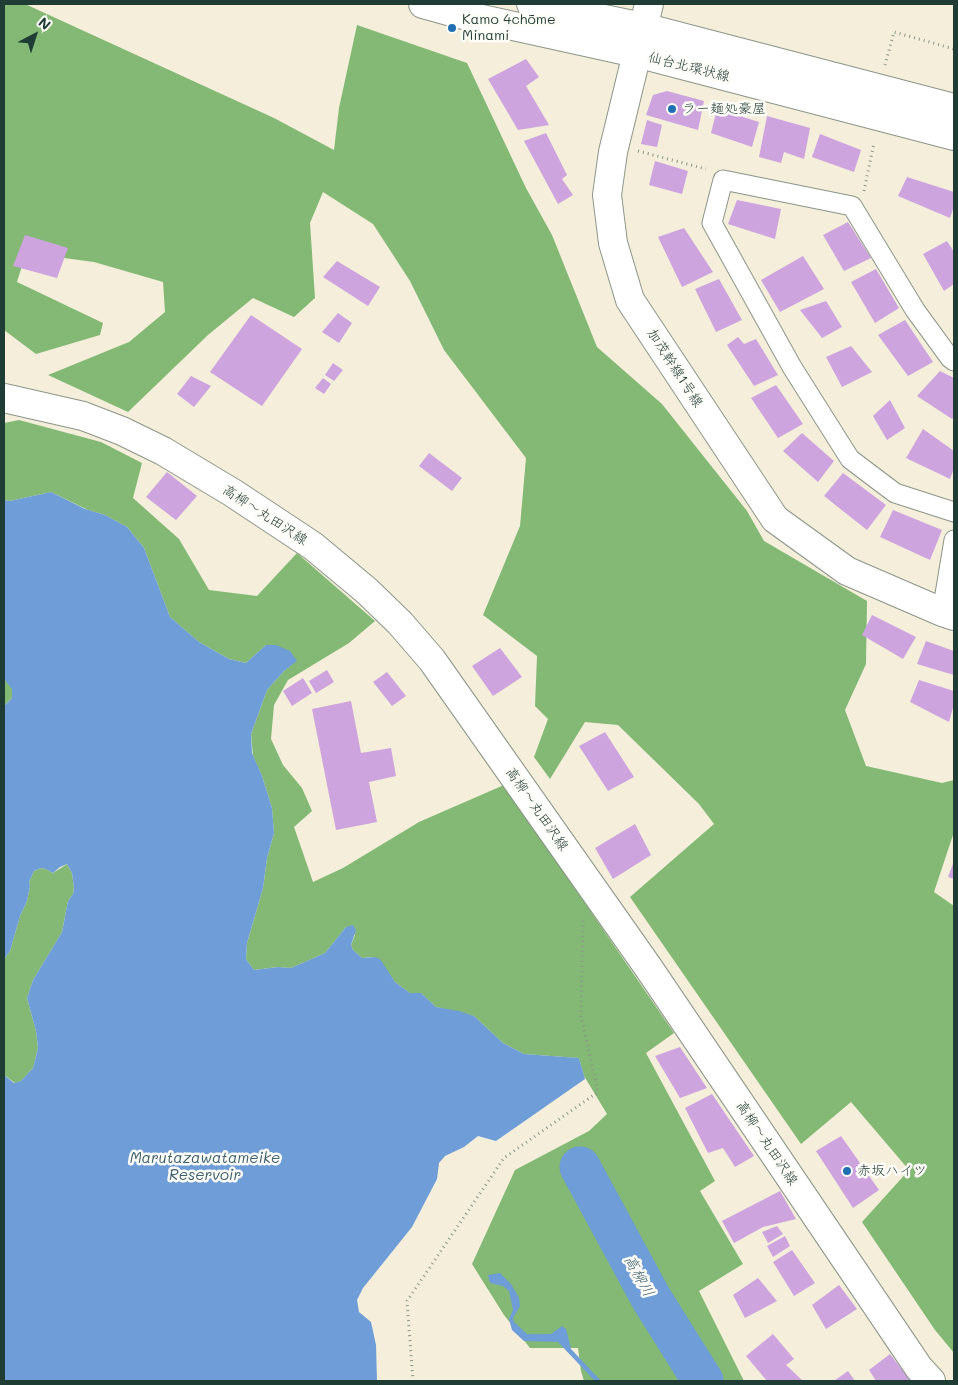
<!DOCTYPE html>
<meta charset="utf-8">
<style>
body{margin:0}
#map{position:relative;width:958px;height:1385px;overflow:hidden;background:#f4eedb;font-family:Mali,sans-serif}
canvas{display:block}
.frame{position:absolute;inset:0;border:5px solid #1f3d34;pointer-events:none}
.north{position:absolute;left:10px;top:10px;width:50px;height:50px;-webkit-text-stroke:4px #fdfcf7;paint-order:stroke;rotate:40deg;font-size:14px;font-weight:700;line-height:20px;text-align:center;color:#1f3d34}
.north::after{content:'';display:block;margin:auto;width:18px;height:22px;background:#1f3d34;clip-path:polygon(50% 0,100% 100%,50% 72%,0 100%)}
</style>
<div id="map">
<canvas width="958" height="1385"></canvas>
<div class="frame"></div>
<div class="north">N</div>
</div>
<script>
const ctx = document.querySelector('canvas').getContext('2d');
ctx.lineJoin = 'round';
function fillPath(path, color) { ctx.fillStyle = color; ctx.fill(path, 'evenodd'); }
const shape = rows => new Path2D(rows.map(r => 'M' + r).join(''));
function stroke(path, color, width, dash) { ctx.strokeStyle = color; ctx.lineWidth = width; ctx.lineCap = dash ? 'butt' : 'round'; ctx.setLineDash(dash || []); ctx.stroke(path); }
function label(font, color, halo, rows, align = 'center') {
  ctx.font = font + ' Mali,"Klee One",sans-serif'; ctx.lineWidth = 5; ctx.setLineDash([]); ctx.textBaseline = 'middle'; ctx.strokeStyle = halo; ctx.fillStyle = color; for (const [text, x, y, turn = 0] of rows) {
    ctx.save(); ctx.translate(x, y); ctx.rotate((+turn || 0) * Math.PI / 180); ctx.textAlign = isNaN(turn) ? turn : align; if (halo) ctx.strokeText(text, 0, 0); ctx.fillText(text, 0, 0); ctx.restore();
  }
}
fillPath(shape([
 [4,4,25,4,274,118,334,150,339,108,357,25,467,63,526,188,552,235,597,347,662,404,747,511,764,541,867,601,866,664,845,710,866,766,942,783,954,780,954,832,934,892,954,906,954,1353,935,1330,862,1222,909,1170,851,1102,801,1144,630,897,714,824,699,804,618,725,585,722,550,779,534,757,548,719,535,706,537,656,483,615,520,526,526,458,444,350,410,281,373,224,323,192,310,223,315,298,294,317,253,298,208,335,128,412,48,375,129,342,165,312,163,282,94,262,26,253,17,282,103,323,100,335,36,354,4,330],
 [19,420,101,442,142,463,133,498,179,539,209,590,257,596,297,553,375,621,349,643,288,680,274,705,271,739,283,765,302,788,312,811,294,827,313,882,343,868,419,822,504,785,674,1033,646,1053,715,1181,700,1191,743,1264,699,1291,744,1381,584,1381,581,1371,578,1348,530,1348,504,1315,472,1264,515,1170,589,1131,607,1114,584,1076,579,1058,524,1054,503,1043,474,1016,436,1007,421,993,410,993,395,982,375,957,362,958,353,950,351,945,355,935,346,927,325,953,291,968,278,967,254,970,246,959,247,943,263,888,267,858,274,833,272,808,262,776,253,756,251,734,267,690,284,671,296,661,266,645,246,663,229,659,199,642,170,617,144,548,127,527,105,515,88,510,51,492,10,501,4,500,4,423],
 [4,679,12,688,12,698,4,706],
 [67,864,72,873,74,888,73,894,68,901,62,932,33,980,27,998,36,1031,38,1048,33,1068,21,1081,15,1083,4,1075,4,959,10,951,20,916,27,901,30,886,29,882,34,871,41,868,46,869,53,873]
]), '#83b975');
fillPath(shape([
 [51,492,85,509,105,515,127,527,144,548,170,617,199,642,229,659,246,663,266,645,276,645,290,651,297,661,284,671,267,690,251,734,252,753,262,776,272,808,274,833,267,858,263,888,247,943,246,959,254,970,278,967,291,968,325,953,346,927,353,925,356,930,351,945,353,950,362,958,375,957,380,959,395,982,410,993,421,993,436,1007,459,1011,474,1016,503,1043,524,1054,579,1058,585,1079,496,1141,478,1136,464,1147,445,1156,439,1163,437,1179,412,1227,363,1288,357,1300,359,1312,371,1322,376,1345,377,1381,4,1381,4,1075,14,1083,21,1081,33,1068,38,1048,36,1031,27,998,33,980,62,932,68,901,73,894,74,888,72,873,67,864,60,867,53,873,46,869,41,868,34,871,29,882,30,886,27,901,20,916,10,951,4,959,4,706,12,698,12,689,4,679,4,500,10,501],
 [500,1273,511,1284,519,1298,520,1306,513,1318,514,1322,527,1334,551,1334,562,1326,566,1329,571,1349,601,1381,595,1381,558,1342,524,1341,512,1330,509,1319,513,1310,509,1291,503,1286,490,1283,488,1275]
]), '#6e9dd7');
stroke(shape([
 [580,1167,651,1298,703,1381]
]), '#6e9dd7', 41);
fillPath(shape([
 [526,59,539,77,526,86,549,125,518,130,488,79],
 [667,91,704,101,698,130,646,115,653,95],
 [717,109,759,122,752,147,711,133],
 [767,116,810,128,804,159,784,152,781,163,759,157],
 [647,120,662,125,657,147,641,144],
 [546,133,567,175,562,179,573,195,558,204,524,141],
 [820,134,861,150,854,172,812,157],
 [655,161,688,171,682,194,649,185],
 [907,177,954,192,954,206,950,218,898,196],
 [737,200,781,209,775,239,728,224],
 [848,222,871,258,844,271,823,235],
 [684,228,713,272,682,287,658,237],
 [25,235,68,248,57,278,13,266],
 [947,241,954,252,954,284,944,291,923,254],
 [803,256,824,289,780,312,761,280],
 [337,261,380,287,368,306,323,277],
 [876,269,899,308,875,323,851,282],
 [719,279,742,320,716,332,695,289],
 [826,301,842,327,822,338,800,310],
 [338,313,352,323,339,343,322,332],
 [251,315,302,349,262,406,210,372],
 [905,320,933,362,908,376,878,335],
 [738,337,744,344,756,339,778,375,754,386,727,345],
 [851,346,872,372,842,387,826,357],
 [333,363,343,370,334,381,325,375],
 [940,371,954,378,954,417,952,419,917,396],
 [191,376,211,386,194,407,177,394],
 [323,378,331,384,324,394,315,388],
 [776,385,803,424,778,438,751,398],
 [890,400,905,428,887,440,873,416],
 [923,429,954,451,954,468,950,479,906,458],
 [802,433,834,461,818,482,783,451],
 [429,453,462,478,452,491,419,466],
 [167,472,197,496,176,520,146,497],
 [843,473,886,505,867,530,824,496],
 [893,510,942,530,930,560,880,537],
 [872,615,916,637,903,659,862,635],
 [926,641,954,651,954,675,917,664],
 [500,648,522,677,493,696,472,666],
 [327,670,334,682,316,693,309,681],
 [387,672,406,696,392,706,373,682],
 [303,678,312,693,292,706,283,691],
 [919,680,954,691,954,704,949,722,910,702],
 [351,701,361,753,391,748,396,776,369,782,377,822,336,830,312,709],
 [605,732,634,777,608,791,579,746],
 [635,824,651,855,613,879,595,848],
 [954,861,954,879,948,877],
 [680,1047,707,1088,680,1098,655,1056],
 [712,1094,754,1156,735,1167,723,1148,708,1153,685,1108],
 [841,1136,879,1190,853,1208,816,1151],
 [780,1191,796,1219,763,1227,734,1243,722,1221],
 [777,1226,783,1234,768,1243,762,1232],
 [785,1236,790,1246,773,1257,767,1246],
 [792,1250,815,1283,794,1296,773,1262],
 [758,1278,777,1301,745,1318,733,1295],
 [839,1285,857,1309,826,1329,812,1305],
 [773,1334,794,1359,786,1365,803,1381,767,1381,746,1356],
 [890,1354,910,1380,908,1381,876,1381,869,1370],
 [848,1371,855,1381,834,1381]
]), '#cda4de');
const street = shape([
 [954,361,950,358,915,310,852,206,723,180,712,223,792,367,850,459,895,493,954,512],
 [942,612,954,540]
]);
const secondary = shape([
 [649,4,613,152,607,195,613,243,630,300,775,519,847,571,942,612,954,616],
 [4,398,83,416,122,431,163,451,233,493,313,546,367,591,400,623,432,660,648,967,919,1368,931,1381]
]);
const primary = shape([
 [423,4,459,14,636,53,954,136],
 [531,4,643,27,954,108]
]);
stroke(street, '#8a9688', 21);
stroke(secondary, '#8a9688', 30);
stroke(primary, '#8a9688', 30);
stroke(shape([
 [885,65,894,32,954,49],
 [638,151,706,169],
 [864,191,874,143],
 [413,1381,407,1301,504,1158,598,1092,581,1016,583,918]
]), '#8a9688', 3, [1, 4]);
stroke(street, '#fff', 19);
stroke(secondary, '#fff', 28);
stroke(primary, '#fff', 28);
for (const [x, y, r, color] of [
 [452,28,5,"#1f6fb2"],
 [672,109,5,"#1f6fb2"],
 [847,1171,5,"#1f6fb2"]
]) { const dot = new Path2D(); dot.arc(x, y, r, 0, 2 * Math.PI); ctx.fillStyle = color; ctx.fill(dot); stroke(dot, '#fdfcf7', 2); }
label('14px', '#1f3d34', '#fdfcf7', [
 ["Kamo 4chōme",462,20],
 ["Minami",462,36],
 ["ラー麺処豪屋",682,109],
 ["赤坂ハイツ",857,1171]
], 'left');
label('14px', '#1f3d34', '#fdfcf7', [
 ["仙台北環状線",689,67,14],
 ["加茂幹線1号線",675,368,57],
 ["高柳～丸田沢線",265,515,33],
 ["高柳～丸田沢線",537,809,55],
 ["高柳～丸田沢線",767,1143,56]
]);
label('italic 15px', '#3b5f6d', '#fdfcf7', [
 ["Marutazawatameike",205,1158],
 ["Reservoir",205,1175],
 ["高柳川",639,1276,61]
]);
</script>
